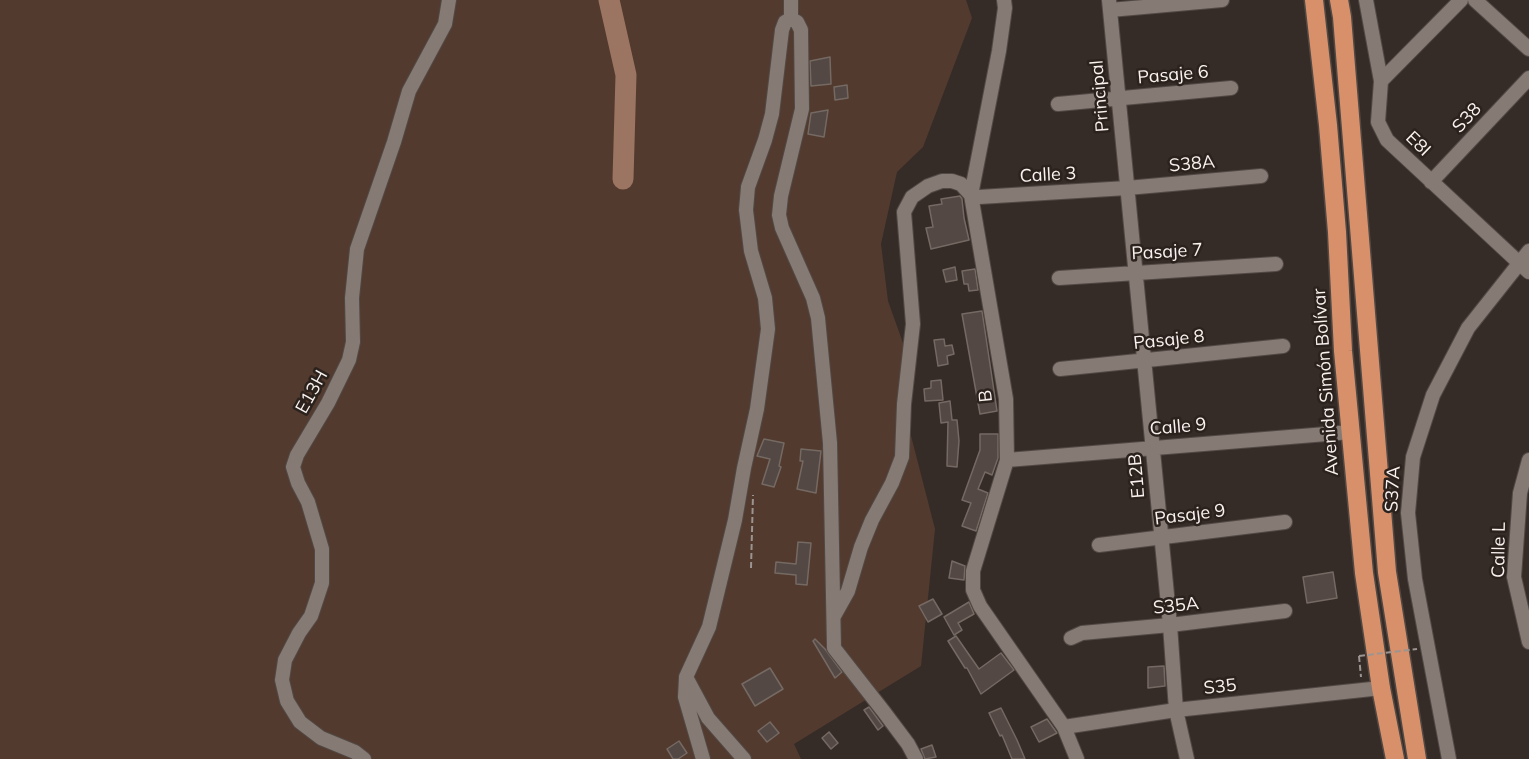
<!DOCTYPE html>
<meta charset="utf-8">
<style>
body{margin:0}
canvas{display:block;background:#352b27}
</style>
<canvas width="1529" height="759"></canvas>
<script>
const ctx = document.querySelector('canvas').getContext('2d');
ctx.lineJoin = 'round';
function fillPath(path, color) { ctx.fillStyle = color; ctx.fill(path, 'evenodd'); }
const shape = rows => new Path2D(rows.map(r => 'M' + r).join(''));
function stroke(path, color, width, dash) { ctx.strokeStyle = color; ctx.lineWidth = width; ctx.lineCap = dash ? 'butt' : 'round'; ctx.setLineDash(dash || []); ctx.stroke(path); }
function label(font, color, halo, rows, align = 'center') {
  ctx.font = font + ' Mulish,sans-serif'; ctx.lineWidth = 5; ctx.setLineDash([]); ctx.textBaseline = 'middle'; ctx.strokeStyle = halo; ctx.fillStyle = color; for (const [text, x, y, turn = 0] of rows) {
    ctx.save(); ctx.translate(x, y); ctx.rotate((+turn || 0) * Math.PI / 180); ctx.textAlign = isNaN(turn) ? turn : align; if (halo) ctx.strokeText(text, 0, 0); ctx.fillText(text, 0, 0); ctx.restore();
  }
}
fillPath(shape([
 [0,0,966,0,972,18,923,147,897,172,881,244,888,301,908,357,909,428,935,529,921,666,794,744,801,759,0,759]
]), '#523a2e');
stroke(shape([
 [609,0,626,75,623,179]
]), '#9b7561', 21);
const building = shape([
 [830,57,831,84,811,86,810,61,830,57],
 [847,85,848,98,835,100,834,87,847,85],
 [828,110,824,137,808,134,811,113,828,110],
 [960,196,962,199,964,218,969,240,931,249,926,228,933,227,929,206,942,204,941,199,960,196],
 [955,267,957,280,946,282,943,270,955,267],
 [975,269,978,290,969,291,968,284,964,284,962,271,975,269],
 [982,311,997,411,980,414,962,314,982,311],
 [944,339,945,346,952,345,954,354,947,356,948,364,938,366,934,340,944,339],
 [941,380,943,400,925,401,924,389,931,388,931,381,941,380],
 [950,401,952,420,957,420,959,441,957,467,947,466,948,422,941,423,939,403,950,401],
 [980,434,998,434,998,458,992,475,985,472,978,489,988,493,976,531,962,526,971,503,962,500,980,450,980,434],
 [764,439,784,443,779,466,781,467,774,487,762,484,770,459,757,456,764,439],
 [801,449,821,451,816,493,797,489,803,461,800,461,801,449],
 [798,542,811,543,807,585,796,584,796,575,775,573,776,562,796,564,798,542],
 [952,561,965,566,964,580,949,578,952,561],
 [1333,572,1337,598,1307,603,1303,577,1333,572],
 [933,599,942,614,928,622,919,606,933,599],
 [969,602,974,614,958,623,962,630,954,635,944,617,969,602],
 [956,636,979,669,1001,653,1014,670,981,694,967,668,965,668,948,641,956,636],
 [815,639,825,649,842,672,835,678,813,641,815,639],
 [1164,666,1165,686,1148,688,1148,667,1164,666],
 [770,668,783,689,755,706,742,684,770,668],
 [869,707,883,726,878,730,864,710,869,707],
 [1001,708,1017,740,1025,759,1012,759,1002,735,1000,736,989,713,1001,708],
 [1047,719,1057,733,1039,742,1031,727,1047,719],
 [770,722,779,733,767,742,758,731,770,722],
 [829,732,838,743,831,749,822,738,829,732],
 [679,741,687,753,678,759,673,759,667,749,679,741],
 [932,745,936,757,925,759,921,749,932,745]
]);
fillPath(building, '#534843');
stroke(building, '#756963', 1.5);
const street = shape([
 [1004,0,1005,8,999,51,971,195,1006,399,1007,460,973,571,973,590,980,606,1064,727,1077,759],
 [1109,0,1170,625,1176,710,1187,759],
 [1366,0,1381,81,1378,122,1387,140,1529,272],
 [1475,0,1529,49],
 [1110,10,1222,0],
 [791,19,797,22,801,30,802,109,781,196,779,215,782,228,813,298,818,318,830,443,834,648,884,712,908,744,916,759],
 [1381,81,1461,0],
 [1058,104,1231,88],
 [1431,182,1529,78],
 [971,195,979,197,1127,188,1261,176],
 [1059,278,1276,264],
 [1060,369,1283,346],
 [1007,460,1351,432],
 [1529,460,1520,493,1514,577,1529,642],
 [1099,545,1285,522],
 [834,616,848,591,861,547,872,520,892,483,902,457,904,404,913,324,904,212,912,197,928,186,942,181,952,181,961,184,971,195],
 [1071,638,1082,633,1170,625,1285,611],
 [686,677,708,718,744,759],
 [1064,727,1176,710,1381,688],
 [364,759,355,752,321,738,300,722,287,701,282,680,285,660,299,633,311,616,322,583,322,549,308,502,298,483,293,467,297,455,328,403,349,360,353,342,352,298,357,249,394,142,409,91,445,24,449,0],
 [703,759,685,697,686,677,709,627,735,520,744,468,757,409,768,329,765,298,751,251,746,210,748,187,765,140,772,114,782,30,785,22,791,19,791,0],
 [1449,759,1415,579,1408,513,1413,457,1433,395,1468,328,1529,251]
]);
const highway = shape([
 [1314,0,1328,125,1337,232,1343,351,1364,573,1381,688,1395,759],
 [1339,0,1342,17,1387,572,1417,759]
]);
stroke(street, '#524945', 16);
stroke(highway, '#524945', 21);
stroke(shape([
 [751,568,753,495],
 [1359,656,1361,677]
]), '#9c9490', 2, [6, 3]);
stroke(street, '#867a74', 14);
stroke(highway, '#d8906a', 18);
stroke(shape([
 [1359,656,1417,649]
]), '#9c9490', 2, [6, 3]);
label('18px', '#f9f2ef', '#2b221d', [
 ["Pasaje 6",1173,75,-5],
 ["Principal",1100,96,-95],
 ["S38",1467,118,-47],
 ["E8I",1418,144,44],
 ["S38A",1192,164,-5],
 ["Calle 3",1048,175,-3],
 ["Pasaje 7",1167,252,-3],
 ["Pasaje 8",1169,340,-6],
 ["Avenida Simón Bolívar",1326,382,-94],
 ["E13H",312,392,-61],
 ["B",986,396,-96],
 ["Calle 9",1178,427,-5],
 ["E12B",1137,476,-95],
 ["S37A",1393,489,-87],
 ["Pasaje 9",1190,515,-7],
 ["Calle L",1499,550,-89],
 ["S35A",1176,606,-6],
 ["S35",1220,687,-6]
]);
</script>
